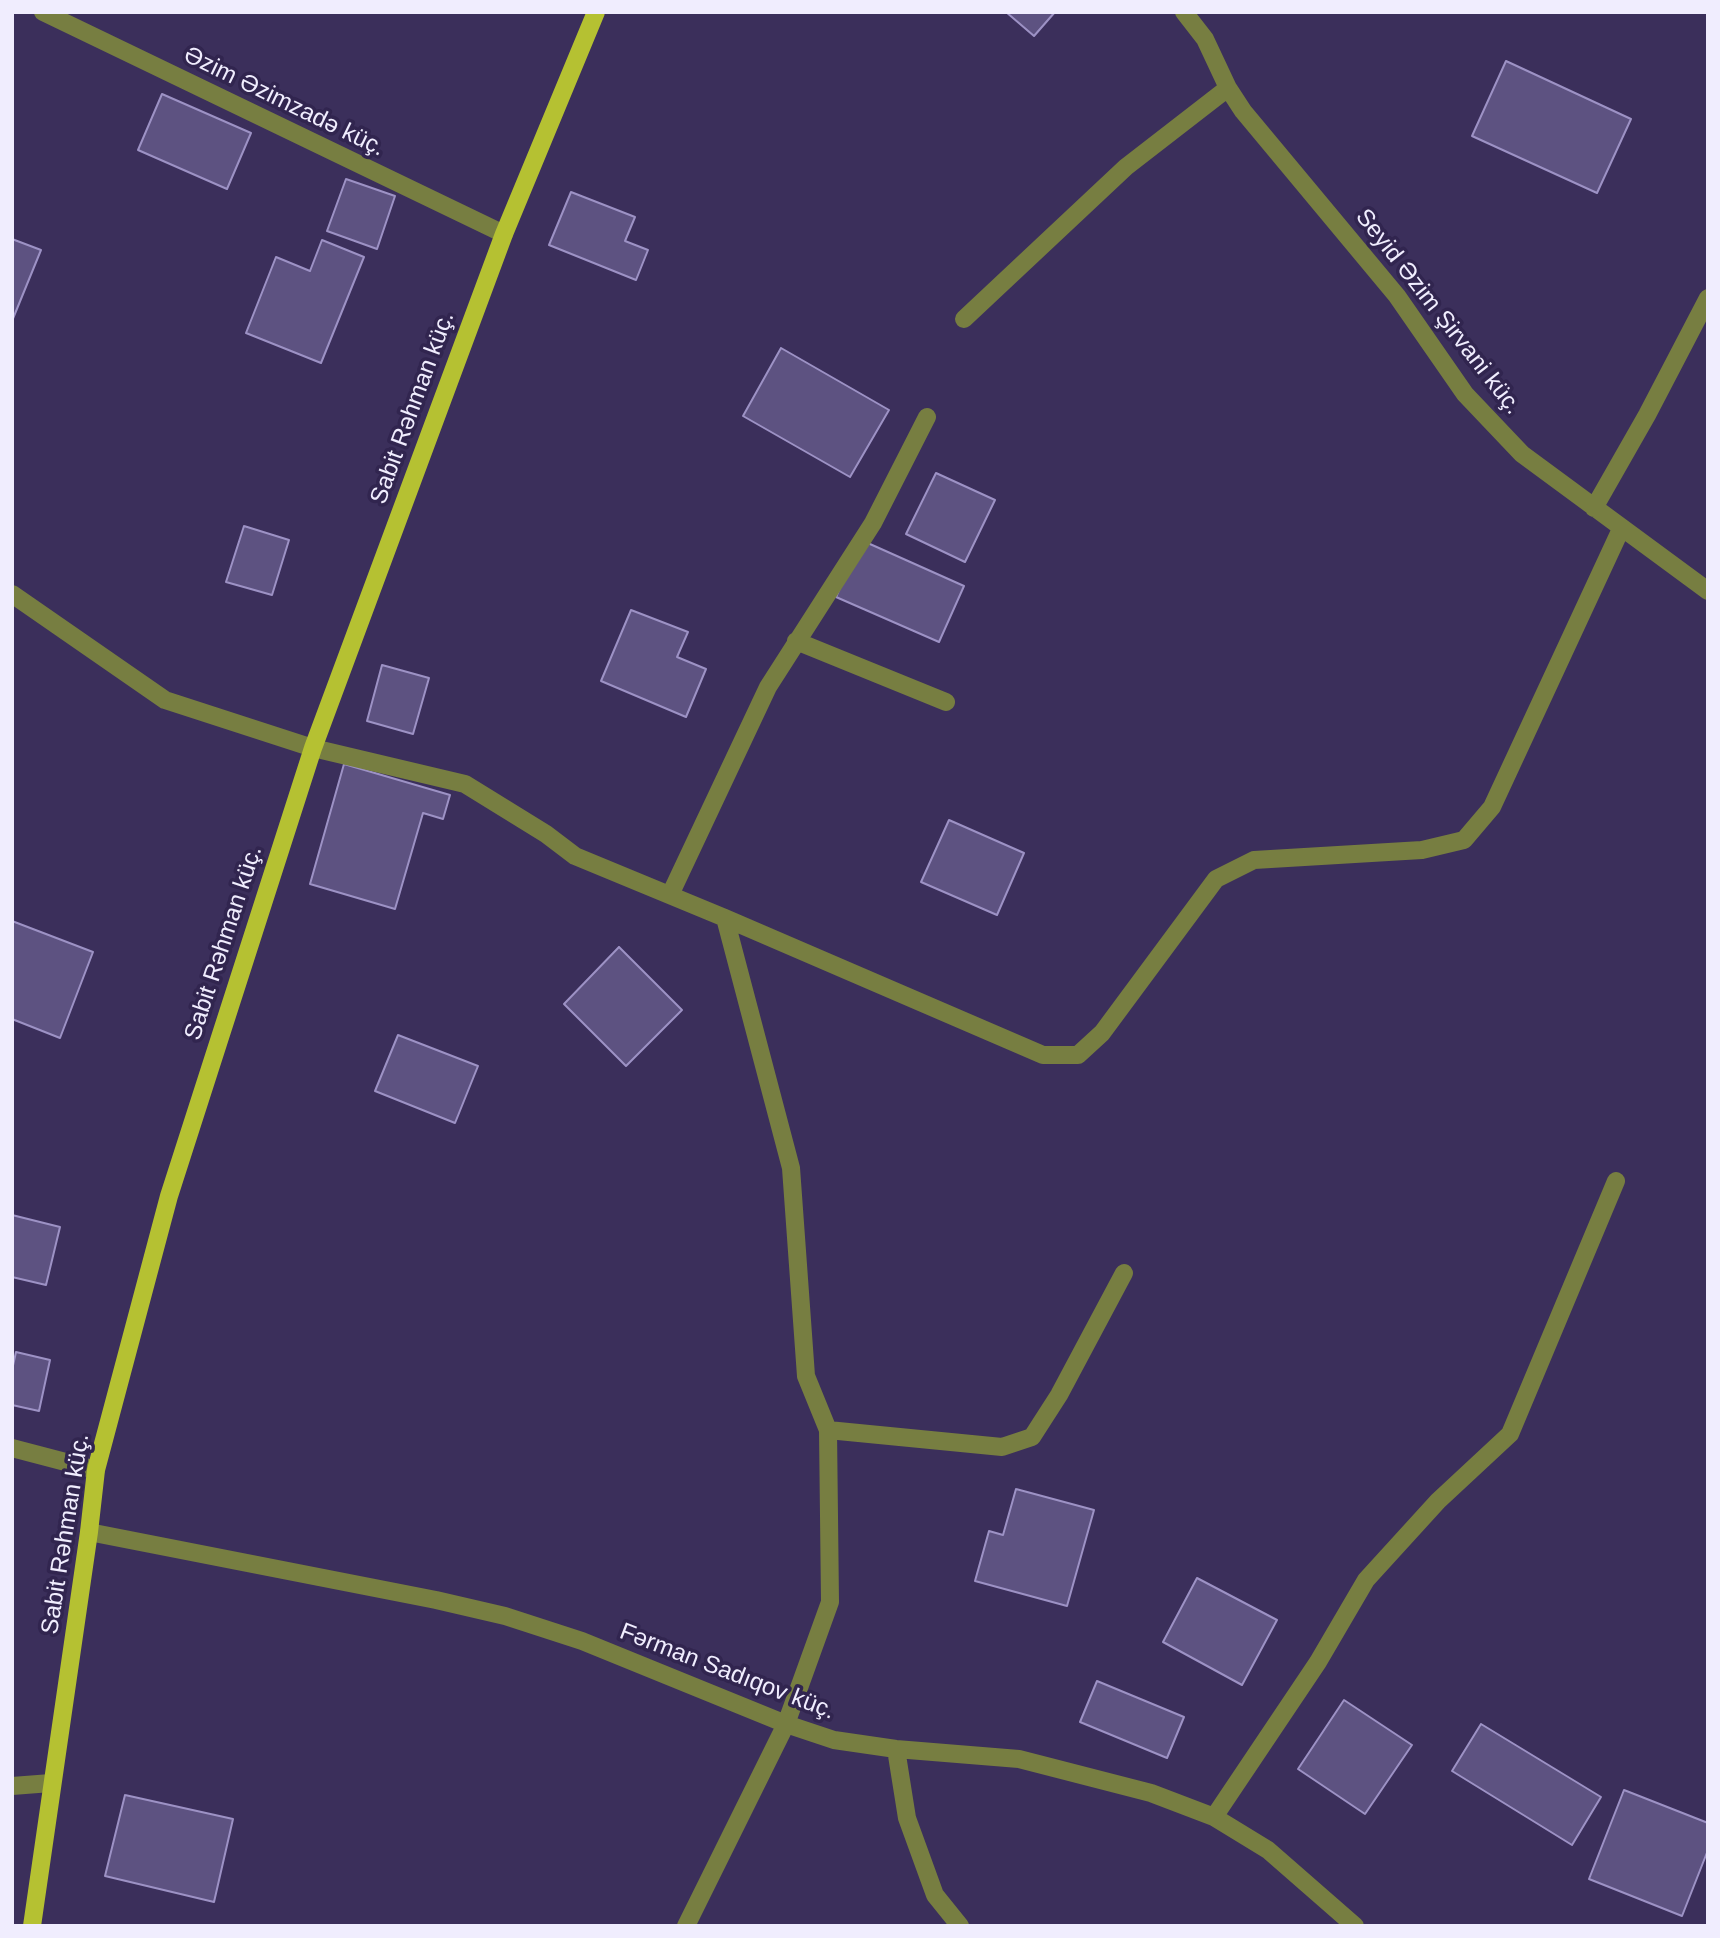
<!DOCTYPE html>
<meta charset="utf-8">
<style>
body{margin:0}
#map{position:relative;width:1720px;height:1938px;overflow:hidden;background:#3b2f5b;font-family:Arial,sans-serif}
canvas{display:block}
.frame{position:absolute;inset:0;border:14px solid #f0edfe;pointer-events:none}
</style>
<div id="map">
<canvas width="1720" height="1938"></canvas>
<div class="frame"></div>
</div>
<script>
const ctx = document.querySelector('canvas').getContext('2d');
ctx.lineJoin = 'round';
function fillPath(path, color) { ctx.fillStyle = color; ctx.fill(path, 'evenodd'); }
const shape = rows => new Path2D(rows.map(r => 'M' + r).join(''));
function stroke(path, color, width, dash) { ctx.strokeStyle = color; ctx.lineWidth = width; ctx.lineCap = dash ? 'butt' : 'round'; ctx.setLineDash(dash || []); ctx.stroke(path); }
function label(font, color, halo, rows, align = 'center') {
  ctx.font = font + ' Arial,sans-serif'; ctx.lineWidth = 7; ctx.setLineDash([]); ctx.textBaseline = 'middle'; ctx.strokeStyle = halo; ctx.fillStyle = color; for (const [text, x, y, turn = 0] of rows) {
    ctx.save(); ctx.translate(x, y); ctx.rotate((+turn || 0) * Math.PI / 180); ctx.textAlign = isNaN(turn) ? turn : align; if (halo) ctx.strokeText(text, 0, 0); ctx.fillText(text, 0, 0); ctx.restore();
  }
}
const building = shape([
 [1006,12,1055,12,1034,36,1006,12],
 [1506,61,1631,119,1597,193,1472,136,1506,61],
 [162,94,251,133,227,189,138,150,162,94],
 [346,179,395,196,377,249,327,231,346,179],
 [571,192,635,217,625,241,648,250,636,280,549,245,571,192],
 [12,239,41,250,12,321,12,239],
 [322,240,364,257,321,363,246,333,276,257,310,271,322,240],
 [781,348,889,410,850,477,743,416,781,348],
 [936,473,995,500,965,562,906,534,936,473],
 [244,526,289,540,272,595,226,582,244,526],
 [861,540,964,586,939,642,836,597,861,540],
 [631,610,688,632,677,657,706,669,686,717,601,681,631,610],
 [382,665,429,678,413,734,367,721,382,665],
 [344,764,450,795,443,819,423,813,395,909,310,884,344,764],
 [949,820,1024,853,997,915,921,882,949,820],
 [12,921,93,952,60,1038,12,1019,12,921],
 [619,947,682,1010,626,1066,564,1004,619,947],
 [398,1035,478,1066,455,1123,375,1091,398,1035],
 [12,1215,60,1227,46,1285,12,1277,12,1215],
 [16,1352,50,1360,39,1411,12,1405,12,1370,16,1352],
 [1016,1489,1094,1510,1067,1606,975,1581,989,1531,1003,1535,1016,1489],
 [1197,1578,1277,1620,1242,1685,1163,1642,1197,1578],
 [1097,1681,1184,1717,1167,1758,1080,1722,1097,1681],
 [1344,1700,1412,1745,1365,1814,1298,1769,1344,1700],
 [1481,1724,1601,1797,1572,1845,1452,1771,1481,1724],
 [1624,1790,1708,1823,1708,1850,1682,1916,1589,1879,1624,1790],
 [125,1795,233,1819,214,1902,105,1876,125,1795]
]);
fillPath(building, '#5d5281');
stroke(building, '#9d92c5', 2);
stroke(shape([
 [43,12,504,234],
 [1184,12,1205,39,1228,88,1243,111,1397,296,1465,394,1522,454,1708,591],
 [964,319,1126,167,1228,88],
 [1594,508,1647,415,1708,298],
 [12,594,165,700,313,748,465,784,546,834,575,856,725,918,1043,1055,1078,1055,1102,1033,1216,879,1254,860,1422,850,1464,840,1492,807,1621,529],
 [796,641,946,702],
 [670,895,768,687,873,523,927,417],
 [828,1430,1002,1447,1032,1437,1059,1395,1124,1273],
 [12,1448,96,1470],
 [89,1532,436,1600,505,1616,582,1641,786,1724,834,1740,896,1749,1019,1759,1151,1793,1214,1817,1268,1850,1355,1926],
 [896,1749,907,1818,935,1895,960,1926],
 [12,1786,51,1783],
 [1214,1817,1318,1662,1366,1580,1438,1501,1510,1434,1616,1181],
 [686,1926,786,1724,830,1602,828,1430,806,1376,791,1168,725,918]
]), '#777e41', 18);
stroke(shape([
 [32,1926,89,1532,96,1470,169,1196,313,748,504,234,596,12]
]), '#b5c132', 18);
label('24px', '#f0edfe', '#31254f', [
 ["Əzim Əzimzadə küç.",284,102,26],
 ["Seyid Əzim Şirvani küç.",1438,312,52],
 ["Sabit Rəhman küç.",413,408,-70],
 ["Sabit Rəhman küç.",224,943,-72],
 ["Sabit Rəhman küç.",66,1534,-81],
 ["Fərman Sadıqov küç.",727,1672,21]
]);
</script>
